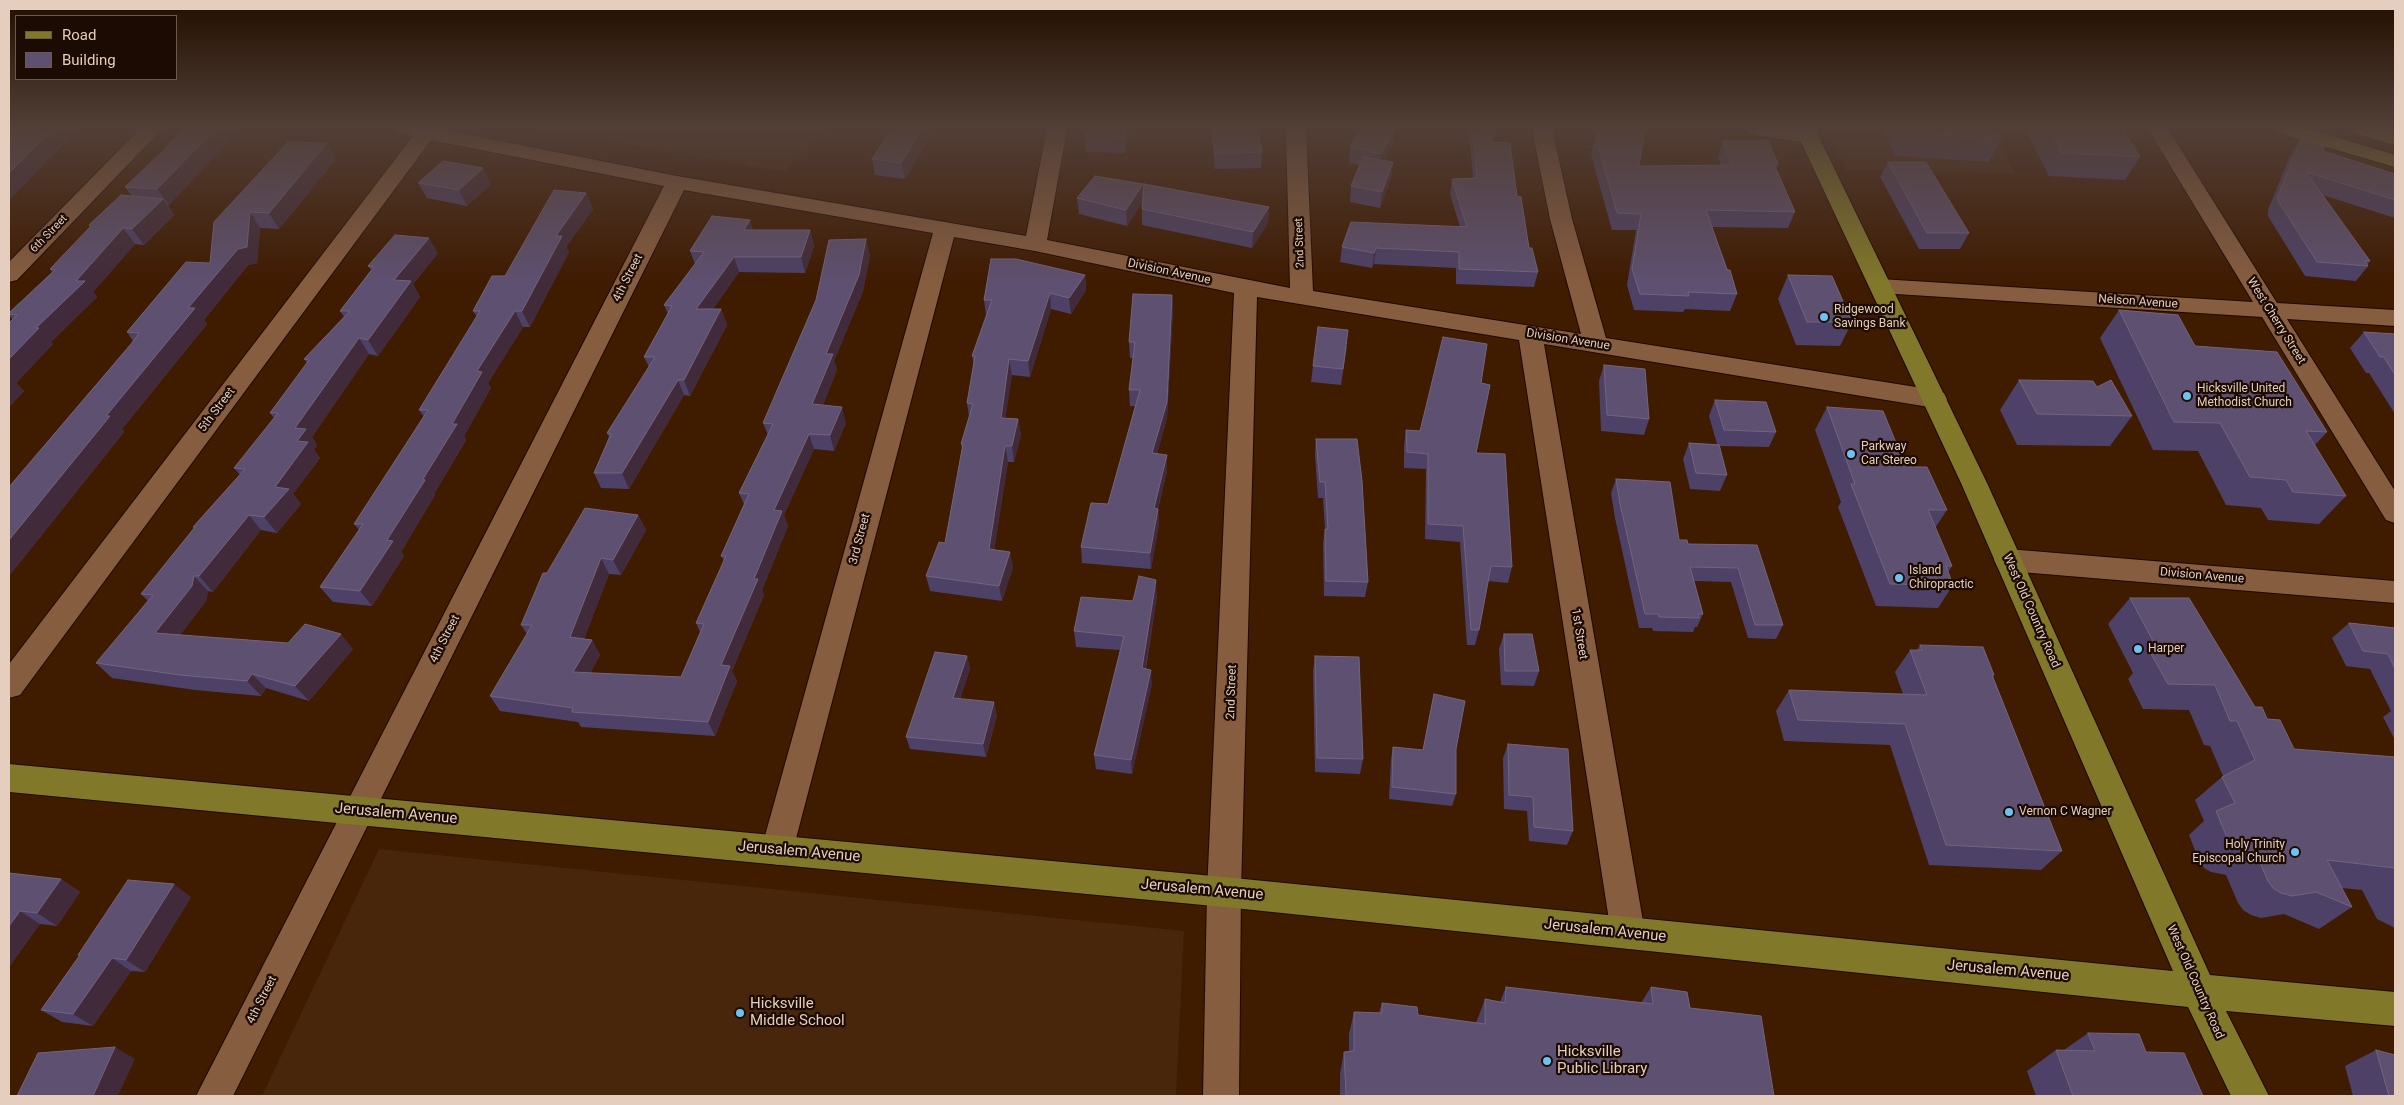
<!DOCTYPE html>
<style>
body{margin:0}
#map{position:relative;width:2404px;height:1105px;overflow:hidden;background:#3f1b00;font-family:Roboto,sans-serif}
canvas{display:block}
.frame{position:absolute;inset:0;border:10px solid #e6cebe;pointer-events:none}
.legend{position:absolute;left:15px;top:15px;width:162px;height:65px;box-sizing:border-box;background:#1b0b02;border:1px solid #6c594d;margin:0;padding:6px 9px;list-style:none;font-size:15px;color:#e6cebe}
.legend li{display:flex;align-items:center;gap:10px;height:25px}
.legend b{width:25px;border:1px solid #6c594d}
</style>
<div id="map">
<canvas width="2404" height="1105"></canvas>
<div class="frame"></div>
<ul class="legend">
<li><b style="height:6px;background:#827829"></b>Road</li>
<li><b style="height:14px;background:#5e5070"></b>Building</li>
</ul>
</div>
<script>
const ctx = document.querySelector('canvas').getContext('2d');
ctx.lineJoin = 'round';
function fillPath(path, color) { ctx.fillStyle = color; ctx.fill(path, 'evenodd'); }
const shape = rows => new Path2D(rows.map(r => 'M' + r).join(''));
function stroke(path, color, width, dash) { ctx.strokeStyle = color; ctx.lineWidth = width; ctx.lineCap = dash ? 'butt' : 'round'; ctx.setLineDash(dash || []); ctx.stroke(path); }
function label(font, color, halo, rows, align = 'center') {
  ctx.font = font + ' Roboto,sans-serif'; ctx.lineWidth = 4.5; ctx.setLineDash([]); ctx.textBaseline = 'middle'; ctx.strokeStyle = halo; ctx.fillStyle = color; for (const [text, x, y, turn = 0] of rows) {
    ctx.save(); ctx.translate(x, y); ctx.rotate((+turn || 0) * Math.PI / 180); ctx.textAlign = isNaN(turn) ? turn : align; if (halo) ctx.strokeText(text, 0, 0); ctx.fillText(text, 0, 0); ctx.restore();
  }
}
fillPath(shape([
 [536,129,828,129,784,172],
 [1826,129,2134,129,2141,140,1995,132,2015,174,1846,170],
 [379,849,1184,931,1176,1096,262,1096]
]), '#47260b');
const minor = shape([
 [140,129,162,129,17,280,9,282,9,262,140,129],
 [396,129,439,129,677,176,1026,236,1047,129,1067,129,1047,240,1290,288,1286,129,1306,129,1313,291,1581,334,1550,219,1532,129,1552,129,1572,219,1606,338,1935,390,1944,393,1947,399,1944,405,1935,408,1544,344,1645,933,1640,944,1628,949,1616,944,1611,933,1519,340,1257,297,1241,892,1239,1096,1203,1096,1207,892,1234,293,1035,251,954,237,793,850,789,860,777,865,765,860,761,850,933,233,684,190,233,1096,196,1096,664,186,431,140,20,695,9,698,9,664,413,136,399,133,396,129],
 [1746,129,1798,129,1816,133,1819,137,1816,141,1809,143,1756,135,1749,133,1746,129],
 [2148,129,2168,129,2277,303,2395,310,2395,326,2287,319,2395,491,2395,523,2386,520,2262,317,1880,293,1872,291,1869,286,1872,281,1880,279,2253,302,2148,129],
 [2008,549,2395,581,2395,603,2008,571,1998,568,1994,560,1998,552,2008,549]
]);
const major = shape([
 [1795,129,1815,129,1987,483,2210,975,2395,992,2395,1026,2226,1011,2269,1096,2231,1096,2188,1007,1224,907,9,792,9,764,1224,877,2173,971,1961,483,1795,129],
 [2276,129,2309,129,2395,155,2395,167,2279,133,2276,129],
 [2351,129,2384,129,2395,133,2395,145,2354,133,2351,129]
]);
stroke(minor, '#1d0900', 2);
stroke(major, '#1d0900', 2);
fillPath(minor, '#875d3f');
fillPath(major, '#827829');
fillPath(shape([
 [891,129,931,129,931,135,905,179,875,175,872,159],
 [1130,129,1125,153,1086,152,1085,136],
 [1211,129,1260,129,1259,132,1262,152,1261,168,1215,169],
 [1360,129,1396,129,1394,143,1384,161,1393,162,1391,178,1380,208,1350,202,1351,186,1359,165,1349,163,1350,147],
 [1469,129,1497,129,1493,142,1517,196,1529,248,1538,272,1534,287,1456,284,1456,268,1374,264,1372,268,1340,262,1342,247,1460,227,1450,194,1452,179,1473,179],
 [1597,129,1645,129,1639,166,1721,165,1718,157,1723,141,1778,164,1776,169,1795,212,1788,228,1712,227,1737,294,1730,311,1685,309,1683,312,1634,310,1627,285,1636,230,1612,230,1591,155],
 [1884,129,1997,129,2001,139,1989,162,1895,156],
 [1998,129,2123,129,2140,157,2125,180,2049,176,2026,131],
 [234,136,169,205,168,205,174,215,144,245,135,244,93,292,97,297,51,342,53,344,16,383,24,391,9,407,12,319,9,315,9,313,52,272,50,269,90,227,89,225,132,196,125,187],
 [2301,139,2323,151,2395,174,2395,218,2323,195,2370,261,2367,265,2368,266,2356,281,2305,276,2268,216,2268,210,2291,153],
 [336,159,279,229,260,228,257,263,248,265,204,320,207,324,122,429,124,432,9,576,9,487,131,344,133,341,127,332,210,263,214,222],
 [1888,162,1969,233,1960,249,1919,249,1880,177],
 [418,183,491,184,467,206,427,198],
 [1143,189,1269,207,1268,223,1252,248,1142,225,1142,202,1127,226,1079,214,1077,198],
 [586,193,593,209,566,247,569,252,530,327,523,327,488,383,491,388,464,436,466,440,434,494,435,495,401,552,404,556,372,606,333,602,320,587,359,530,354,524,424,417,419,410,477,317,473,311,505,276],
 [753,230,810,230,814,246,805,273,739,272,713,309,721,309,727,325,690,396,684,395,629,489,601,488,594,473,609,437,607,433,649,367,644,357,668,314,664,305,695,264,690,251],
 [438,253,413,284,420,297,378,356,369,354,312,437,317,445,314,450,320,458,293,494,301,504,277,533,261,530,213,592,208,591,206,601,180,635,353,649,309,701,266,688,261,696,195,690,112,678,96,663,148,601,141,594,195,528,193,527,240,475,234,468,274,418,270,413,307,363,304,359,344,317,340,311,371,270,368,266],
 [870,255,863,291,834,361,837,370,823,405,846,423,834,451,814,449,784,515,788,526,762,590,764,595,732,671,737,681,715,736,581,727,578,722,500,711,490,696,527,634,521,625,547,573,638,515,646,530,621,575,609,574,584,639,592,640,600,655,590,673,681,677,700,632,696,623,724,561,721,556,744,504,739,493,768,435,763,423],
 [1085,275,1086,290,1071,314,1051,309,1030,377,1012,375,1005,418,1018,419,1021,435,1014,462,1008,462,994,550,1013,567,1002,601,930,591,926,576,945,543,962,449,961,444,969,416,967,403,974,365,972,356,986,315,984,300],
 [1788,275,1852,322,1840,346,1796,345,1778,299],
 [1172,295,1173,311,1167,418,1157,454,1167,455,1167,471,1158,509,1159,524,1151,569,1082,563,1081,547,1108,504,1135,406,1130,406,1129,390,1133,358,1130,358,1129,342],
 [2119,310,2195,346,2327,432,2315,445,2346,496,2319,524,2268,520,2261,508,2226,505,2198,451,2153,450,2100,338],
 [2364,332,2395,334,2395,414,2369,373,2366,373,2350,348],
 [1347,346,1341,385,1311,382,1313,366],
 [1604,365,1649,419,1644,435,1601,431,1599,381],
 [2019,380,2097,387,2132,416,2110,446,2017,445,2000,410],
 [1481,383,1476,453,1512,567,1508,583,1488,581,1479,630,1475,645,1467,645,1460,542,1425,539,1426,469,1404,468,1404,446,1406,430,1420,431],
 [1715,400,1776,432,1769,447,1720,446,1727,475,1720,491,1690,489,1683,459,1689,443,1717,444,1709,416],
 [1827,407,1906,467,1947,510,1935,528,1952,566,1948,572,1953,585,1938,608,1876,606,1838,507,1841,502,1815,430],
 [1316,439,1368,582,1365,597,1324,596,1323,544,1325,529,1323,498,1318,498,1315,455],
 [1616,479,1679,540,1688,544,1757,545,1783,625,1776,639,1748,638,1731,582,1694,581,1703,614,1697,627,1695,627,1693,632,1653,631,1652,628,1639,628,1615,518,1611,493],
 [1157,595,1146,669,1152,684,1132,774,1096,769,1094,755,1120,650,1076,647,1074,631,1133,601],
 [2130,598,2255,707,2267,719,2294,749,2395,757,2395,928,2377,919,2362,890,2342,888,2352,907,2319,929,2284,914,2261,918,2251,915,2243,910,2238,903,2226,875,2211,872,2204,868,2200,863,2189,835,2204,821,2195,800,2223,776,2210,746,2204,745,2189,710,2143,709,2128,679,2133,673,2108,624],
 [2349,623,2395,628,2395,740,2383,717,2391,711,2370,669,2346,666,2332,638],
 [1504,634,1539,671,1534,686,1501,685,1499,649],
 [1920,645,1994,675,1993,677,2062,851,2041,870,1929,865,1890,745,1784,741,1776,711,1789,690,1903,694,1895,672,1910,650,1917,650],
 [967,656,970,669,960,699,997,715,986,757,910,749,906,737],
 [1315,656,1363,759,1360,774,1315,772,1313,671],
 [1434,694,1456,794,1452,806,1389,799,1391,759,1393,747,1423,750],
 [1508,744,1573,831,1567,845,1529,841,1527,811,1504,809,1503,758],
 [9,873,61,879,80,892,57,926,40,924,9,967],
 [191,897,145,972,131,971,93,1026,62,1022,41,1010,79,956,78,955],
 [1506,987,1641,1003,1651,987,1690,1008,1774,1096,1340,1096,1340,1074,1344,1052,1349,1052,1349,1034,1354,1012,1379,1013,1382,1003,1418,1015,1476,1023,1485,999,1500,1002],
 [2088,1033,2146,1052,2203,1096,2036,1096,2027,1071,2056,1050,2064,1050],
 [2376,1050,2395,1096,2353,1096,2345,1066]
]), '#4d4167');
fillPath(shape([
 [53,129,81,129,72,136,9,201,9,173],
 [215,129,230,129,234,136,169,205,157,189],
 [922,129,931,129,931,135,905,179,901,163],
 [1126,129,1130,129,1125,153,1125,137],
 [1395,129,1396,129,1394,143,1379,170,1381,154],
 [1495,129,1497,129,1489,157,1491,142],
 [327,143,336,159,279,229,269,213],
 [1393,162,1391,178,1380,208,1382,192],
 [483,168,491,184,467,206,459,190],
 [1143,184,1144,200,1127,226,1126,210],
 [586,193,593,209,566,247,569,252,530,327,522,311,556,236],
 [163,199,174,215,144,245,132,229],
 [1269,207,1268,223,1252,248,1253,232],
 [250,212,260,228,257,263,248,265,204,320,207,324,122,429,124,432,9,576,9,540,106,416,188,308],
 [750,220,755,235,744,230],
 [123,228,135,244,93,292,97,297,51,342,53,344,16,383,24,391,9,407,9,359,76,281],
 [810,230,814,246,805,273,801,257],
 [429,238,438,253,413,284,420,297,378,356,368,340,394,280],
 [866,239,870,255,863,291,834,361,837,370,817,420,812,404,826,354],
 [1376,248,1374,264,1372,268,1374,253],
 [734,257,739,272,702,324,696,309],
 [1085,275,1086,290,1071,314,1069,298],
 [1050,293,1051,309,1030,377,1028,361],
 [1172,295,1173,311,1167,418,1153,469,1152,453],
 [721,309,727,325,690,396,684,380],
 [515,311,523,327,488,383,491,388,464,436,466,440,434,494,435,495,401,552,404,556,372,606,360,591,387,540,423,479,477,371],
 [359,338,369,354,312,437,317,445,314,450,320,458,293,494,301,504,277,533,264,517,275,487,297,441,295,428],
 [1009,359,1012,375,1003,434,1001,418],
 [678,380,684,395,629,489,622,473],
 [842,407,846,423,834,451,830,435],
 [1018,419,1021,435,1014,462,1012,446],
 [809,434,814,449,784,515,788,526,762,590,764,595,732,671,737,681,715,736,708,722,721,665,774,510],
 [1005,446,1008,462,992,564,989,549],
 [1167,455,1167,471,1154,524,1154,508],
 [1158,509,1159,524,1151,569,1150,553],
 [249,515,261,530,213,592,199,576],
 [638,515,646,530,621,575,613,560],
 [1010,552,1013,567,1002,601,999,586],
 [601,558,609,574,579,652,570,637],
 [194,576,208,591,206,601,170,648,155,633],
 [1156,580,1157,595,1143,683,1142,668],
 [341,634,353,649,309,701,295,686],
 [592,640,600,655,583,687,573,672],
 [967,656,970,669,956,711,953,698],
 [1151,670,1152,684,1132,774,1131,760],
 [252,674,266,688,261,696,247,681],
 [994,702,997,715,986,757,983,744],
 [61,879,80,892,57,926,37,913],
 [174,884,191,897,145,972,126,960],
 [20,911,40,924,9,967,9,926],
 [112,958,131,971,93,1026,73,1014],
 [115,1047,135,1059,118,1096,93,1096]
]), '#412b3a');
const building = shape([
 [9,129,53,129,9,173,9,129],
 [183,129,215,129,157,189,125,187,161,153,183,129],
 [891,129,922,129,901,163,872,159,891,129],
 [1087,129,1126,129,1125,137,1085,136,1087,129],
 [1213,129,1258,129,1262,152,1215,154,1213,129],
 [1360,129,1395,129,1381,154,1350,147,1360,129],
 [1473,129,1495,129,1491,142,1510,143,1517,196,1521,197,1529,248,1532,248,1538,272,1459,269,1459,252,1376,248,1374,253,1342,247,1351,222,1467,227,1452,179,1477,178,1473,129],
 [1598,129,1645,129,1639,166,1732,165,1723,141,1768,140,1778,164,1774,164,1795,212,1706,210,1727,270,1730,270,1737,294,1688,292,1689,296,1640,294,1632,269,1641,214,1617,213,1596,139,1598,129],
 [1904,129,1997,129,2001,139,1905,133,1904,129],
 [2049,129,2123,129,2140,157,2062,153,2049,129],
 [2301,139,2325,147,2323,151,2395,174,2395,200,2306,172,2370,261,2365,261,2368,266,2317,262,2278,201,2278,196,2301,139],
 [288,142,327,143,269,213,250,212,247,247,238,249,188,308,195,308,106,416,110,416,9,540,9,487,131,344,139,333,127,332,186,262,210,263,214,222,288,142],
 [1363,157,1393,162,1382,192,1351,186,1363,157],
 [443,161,483,168,459,190,418,183,443,161],
 [1888,162,1926,162,1969,233,1927,233,1888,162],
 [1095,176,1143,184,1126,210,1077,198,1095,176],
 [1144,184,1269,207,1253,232,1142,209,1144,184],
 [554,190,586,193,556,236,562,236,522,311,515,311,477,371,482,372,452,424,457,424,423,479,425,480,387,540,393,541,360,591,320,587,363,524,354,524,428,410,419,410,480,311,473,311,492,276,505,276,554,190],
 [121,195,163,199,132,229,123,228,76,281,85,281,36,328,39,328,9,359,9,323,17,315,9,314,9,313,55,270,50,269,91,226,89,225,121,195],
 [712,216,750,220,744,230,810,230,801,257,734,257,696,309,721,309,684,380,678,380,622,473,594,473,611,434,607,433,655,357,644,357,672,306,664,305,704,252,690,251,712,216],
 [395,235,429,238,394,280,411,281,368,340,359,338,295,428,306,429,297,441,308,442,275,487,289,489,264,517,249,515,199,576,194,576,192,586,155,633,288,643,305,624,341,634,295,686,252,674,247,681,180,675,96,663,153,595,141,594,195,527,193,527,245,469,234,468,278,413,270,413,309,360,304,359,350,311,340,311,374,267,368,266,395,235],
 [866,239,859,275,826,354,833,354,812,404,842,407,830,435,809,434,774,510,782,511,754,579,758,579,721,665,730,666,708,722,572,712,573,708,490,696,532,625,521,625,543,573,547,573,585,508,638,515,613,560,601,558,570,637,592,640,573,672,681,677,704,624,696,623,726,556,721,556,749,494,739,493,773,424,763,423,816,300,829,240,866,239],
 [991,259,1016,259,1085,275,1069,298,1050,293,1028,361,1009,359,1001,418,1018,419,1012,446,1005,446,989,549,1010,552,999,586,926,576,939,542,945,543,963,444,961,444,973,404,967,403,975,356,972,356,992,300,984,300,991,259],
 [1788,275,1832,276,1852,322,1807,322,1788,275],
 [1133,294,1172,295,1167,402,1152,453,1167,455,1154,508,1158,509,1150,553,1081,547,1091,503,1108,504,1140,390,1129,390,1135,342,1129,342,1133,294],
 [2119,310,2178,315,2195,346,2277,352,2327,432,2306,431,2346,496,2293,492,2286,480,2250,477,2220,423,2174,422,2119,310],
 [1318,327,1348,330,1343,369,1313,366,1318,327],
 [2364,332,2395,334,2395,375,2384,357,2380,357,2364,332],
 [1443,337,1487,344,1481,383,1490,385,1476,453,1505,454,1512,567,1491,566,1479,630,1471,630,1463,526,1428,524,1428,454,1407,452,1406,430,1420,431,1443,337],
 [1604,365,1645,369,1649,419,1607,415,1604,365],
 [2019,380,2093,381,2097,387,2111,380,2132,416,2037,414,2019,380],
 [1715,400,1766,402,1776,432,1724,430,1715,400],
 [1827,407,1883,411,1906,467,1927,467,1947,510,1928,510,1952,566,1946,566,1953,585,1890,584,1851,484,1855,484,1827,407],
 [1316,439,1357,439,1362,481,1368,582,1326,581,1325,529,1328,529,1325,482,1320,482,1316,439],
 [1689,443,1719,445,1727,475,1696,473,1689,443],
 [1616,479,1670,482,1679,540,1687,540,1688,544,1757,545,1783,625,1755,625,1738,568,1690,567,1703,614,1698,614,1699,618,1659,617,1658,614,1645,614,1620,504,1616,479],
 [1139,576,1156,580,1142,668,1151,670,1131,760,1094,755,1124,636,1074,631,1081,597,1133,601,1139,576],
 [2130,598,2189,598,2255,707,2262,707,2267,719,2280,720,2294,749,2395,757,2395,868,2327,860,2352,907,2316,892,2292,896,2281,893,2273,888,2268,881,2255,852,2239,849,2232,846,2228,840,2216,811,2235,803,2222,777,2255,760,2237,721,2230,721,2215,685,2168,684,2151,654,2160,654,2130,598],
 [2349,623,2395,628,2395,669,2388,654,2363,651,2349,623],
 [1504,634,1532,634,1539,671,1505,671,1504,634],
 [1920,645,1983,647,1994,675,1992,675,2062,851,1946,845,1905,724,1798,720,1789,690,1927,695,1910,650,1922,650,1920,645],
 [935,652,967,656,953,698,994,702,983,744,906,737,935,652],
 [1315,656,1359,657,1363,759,1317,758,1315,656],
 [1434,694,1465,701,1456,749,1456,794,1392,787,1393,747,1423,750,1434,694],
 [1508,744,1568,749,1573,831,1534,827,1533,797,1509,795,1508,744],
 [9,873,61,879,37,913,20,911,9,926,9,873],
 [128,880,174,884,126,960,112,958,73,1014,41,1010,80,955,78,955,128,880],
 [1506,987,1653,1004,1651,987,1687,992,1690,1008,1761,1016,1774,1096,1346,1096,1344,1052,1354,1051,1354,1012,1382,1013,1382,1003,1417,1007,1418,1015,1485,1024,1485,999,1505,1003,1506,987],
 [2088,1033,2139,1034,2146,1052,2184,1053,2203,1096,2073,1096,2056,1050,2095,1051,2088,1033],
 [115,1047,93,1096,17,1096,38,1053,115,1047],
 [2376,1050,2395,1055,2395,1096,2389,1096,2376,1050]
]);
fillPath(building, '#5e5070');
stroke(building, '#73647c', 1);
const sky = ctx.createLinearGradient(0, 0, 0, 284);
sky.addColorStop(0, '#230f00');
sky.addColorStop(0.45, '#523f37');
sky.addColorStop(1, '#523f3700');
ctx.fillStyle = sky;
ctx.fillRect(0, 0, 2404, 284);
for (const [x, y, r, color] of [
 [1824,317,5,"#6ec2f3"],
 [2187,396,5,"#6ec2f3"],
 [1851,454,5,"#6ec2f3"],
 [1899,578,5,"#6ec2f3"],
 [2138,649,5,"#6ec2f3"],
 [2009,812,5,"#6ec2f3"],
 [2295,852,5,"#6ec2f3"],
 [740,1013,5,"#6ec2f3"],
 [1547,1061,5,"#6ec2f3"]
]) { const dot = new Path2D(); dot.arc(x, y, r, 0, 2 * Math.PI); ctx.fillStyle = color; ctx.fill(dot); stroke(dot, '#1b0b02', 2); }
label('11px', '#e6cebe', '#1b0b02', [
 ["6th Street",49,234,-46],
 ["2nd Street",1300,243,-92]
]);
label('12px', '#e6cebe', '#1b0b02', [
 ["Division Avenue",1169,272,12],
 ["4th Street",628,278,-63],
 ["Nelson Avenue",2138,302,4],
 ["West Cherry Street",2276,321,58],
 ["Division Avenue",1568,340,9],
 ["5th Street",217,410,-53],
 ["3rd Street",860,539,-75],
 ["Division Avenue",2202,576,5],
 ["West Old Country Road",2031,611,66],
 ["1st Street",1579,634,81],
 ["4th Street",445,639,-63],
 ["2nd Street",1232,692,-88],
 ["West Old Country Road",2195,982,66],
 ["4th Street",262,1000,-63]
]);
label('12px', '#e6cebe', '#1b0b02', [
 ["Ridgewood",1834,310],
 ["Savings Bank",1834,324],
 ["Hicksville United",2197,389],
 ["Methodist Church",2197,403],
 ["Parkway",1861,447],
 ["Car Stereo",1861,461],
 ["Island",1909,571],
 ["Chiropractic",1909,585],
 ["Harper",2148,649],
 ["Vernon C Wagner",2019,812],
 ["Holy Trinity",2285,845,"right"],
 ["Episcopal Church",2285,859,"right"]
], 'left');
label('15px', '#e6cebe', '#1b0b02', [
 ["Jerusalem Avenue",396,814,5],
 ["Jerusalem Avenue",799,852,5],
 ["Jerusalem Avenue",1202,890,5],
 ["Jerusalem Avenue",1605,931,6],
 ["Jerusalem Avenue",2008,971,5]
]);
label('15px', '#e6cebe', '#1b0b02', [
 ["Hicksville",750,1004],
 ["Middle School",750,1021],
 ["Hicksville",1557,1052],
 ["Public Library",1557,1069]
], 'left');
</script>
